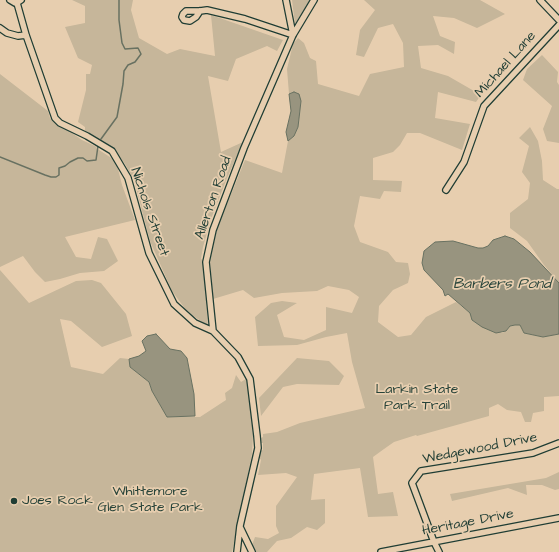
<!DOCTYPE html>
<style>
body{margin:0}
canvas{display:block;background:#e7ceaf}
</style>
<canvas width="559" height="552"></canvas>
<script>
const ctx = document.querySelector('canvas').getContext('2d');
ctx.lineJoin = 'round';
function fillPath(path, color) { ctx.fillStyle = color; ctx.fill(path, 'evenodd'); }
const shape = rows => new Path2D(rows.map(r => 'M' + r).join(''));
function stroke(path, color, width, dash) { ctx.strokeStyle = color; ctx.lineWidth = width; ctx.lineCap = dash ? 'butt' : 'round'; ctx.setLineDash(dash || []); ctx.stroke(path); }
function label(font, color, halo, rows, align = 'center') {
  ctx.font = font + ' "Architects Daughter",sans-serif'; ctx.lineWidth = 3.5; ctx.setLineDash([]); ctx.textBaseline = 'middle'; ctx.strokeStyle = halo; ctx.fillStyle = color; for (const [text, x, y, turn = 0] of rows) {
    ctx.save(); ctx.translate(x, y); ctx.rotate((+turn || 0) * Math.PI / 180); ctx.textAlign = isNaN(turn) ? turn : align; if (halo) ctx.strokeText(text, 0, 0); ctx.fillText(text, 0, 0); ctx.restore();
  }
}
fillPath(shape([
 [72,0,133,0,131,10,139,38,167,54,180,49,215,56,211,15,283,40,277,51,267,46,236,59,228,81,208,76,221,152,243,142,227,178,211,219,203,247,201,259,203,260,208,326,192,315,186,310,172,291,150,241,134,180,125,164,112,147,85,132,85,127,78,122,86,90,86,74,90,74,92,65,78,58,65,27,85,23,85,6],
 [292,0,310,0,295,24],
 [364,0,480,0,505,14,477,28,454,18,433,16,440,36,455,42,454,54,438,45,418,46,421,68,448,76,481,95,476,102,438,92,435,118,470,124,462,150,420,133,407,133,400,145,393,152,373,158,373,180,402,181,401,192,384,191,380,199,360,196,354,226,360,242,388,252,396,262,408,263,410,274,408,283,393,290,379,306,378,322,398,337,411,335,426,317,456,302,470,313,502,333,506,331,510,326,515,325,520,325,524,333,543,337,559,334,559,396,544,397,544,411,533,413,531,422,525,422,521,412,507,410,498,404,489,408,489,416,417,436,416,435,394,442,384,449,373,457,378,494,393,492,398,516,368,517,360,468,314,474,311,500,325,499,325,523,317,530,307,527,291,538,277,541,267,552,256,552,252,545,255,537,268,539,279,533,276,526,276,506,297,477,286,473,258,475,261,460,259,457,260,451,263,450,263,443,261,443,261,438,263,437,263,434,277,432,300,423,365,408,352,362,347,333,326,337,297,345,258,346,255,317,271,303,282,301,297,303,277,315,284,337,304,340,326,330,326,307,352,313,359,297,349,290,328,286,317,291,282,293,254,298,243,290,213,299,210,260,217,229,245,160,282,173,288,141,294,136,298,127,301,101,294,92,289,94,287,69,293,44,298,38,304,43,310,58,316,61,318,84,359,96,370,74,404,67,403,43,393,24,378,28,364,57,356,55,360,30,375,10],
 [542,55,558,72,557,82,559,85,559,143,547,141,543,129,552,106,523,80,527,69],
 [0,74,48,111,50,118,82,140,97,147,96,148,116,161,122,185,135,220,65,237,76,257,91,259,98,237,107,239,118,261,104,271,80,273,60,279,45,282,35,272,23,256,0,267],
 [530,127,538,141,542,161,543,180,557,189,559,189,559,283,544,265,527,241,510,228,510,213,528,199,530,183,522,172,529,146,519,138],
 [0,270,29,303,76,281,92,280,101,283,126,314,132,336,102,347,71,321,60,319,71,367,103,374,120,358,129,359,130,367,149,382,152,391,167,417,200,417,226,400,225,393,232,388,236,375,241,382,246,379,249,391,253,435,252,454,232,552,0,552],
 [297,358,329,361,344,376,339,385,297,384,283,387,261,416,259,398],
 [559,472,559,489,555,490,542,485,526,485,527,495,508,488,452,501,450,494,546,478]
]), '#c6b69a');
const water = shape([
 [294,92,299,94,301,101,298,127,294,136,288,141,286,132,291,111,289,94,294,92],
 [505,236,514,239,530,252,559,283,559,334,543,337,524,333,520,325,515,325,510,326,506,331,496,333,482,327,472,320,470,313,448,294,445,296,443,290,424,270,422,263,424,251,435,242,453,241,478,248,483,248,488,246,493,240,505,236],
 [156,334,170,349,181,351,187,358,194,394,195,416,167,417,152,391,149,382,130,367,129,359,139,356,146,351,142,341,147,336,156,334]
]);
fillPath(water, '#98947f');
stroke(water, '#687161', 1);
stroke(shape([
 [101,139,117,117,123,84,124,71,128,65,135,62,141,54,138,48,125,49,122,43,119,20,119,0],
 [0,157,45,175,51,177,56,177,59,175,59,168,65,166,70,162,78,158,83,158,87,161,96,160,98,146]
]), '#687161', 1.5);
const minor = shape([
 [10,0,15,3,18,2,21,0],
 [286,0,293,35],
 [540,0,559,20],
 [17,3,26,35,55,118,60,123,87,136,112,151,128,178,149,253,174,304,195,323,213,331],
 [200,11,196,17,190,21,184,20,182,17,183,14,186,11,200,11,207,10,245,19,293,35],
 [0,28,7,33,18,36,26,35],
 [446,190,464,162,484,106,559,25],
 [240,527,252,552],
 [237,552,240,526,258,448,257,436,250,379,238,357,213,331,206,262,213,230,244,148,293,35,314,0],
 [381,552,559,518],
 [439,552,434,542,412,483,421,471,533,453,559,443]
]);
stroke(minor, '#1f3d34', 8);
stroke(minor, '#e7ceaf', 5.5);
for (const [x, y, r, color] of [
 [14,501,4,"#1f3d34"]
]) { const dot = new Path2D(); dot.arc(x, y, r, 0, 2 * Math.PI); ctx.fillStyle = color; ctx.fill(dot); stroke(dot, '#e7ceaf', 1.5); }
label('14px', '#1f3d34', '#e7ceaf', [
 ["Michael Lane",506,65,-48],
 ["Allerton Road",214,198,-71],
 ["Nichols Street",149,212,71],
 ["Wedgewood Drive",480,449,-11],
 ["Heritage Drive",468,523,-11]
]);
label('14px', '#274339', '#e7ceaf', [
 ["Larkin State",417,390],
 ["Park Trail",417,406],
 ["Whittemore",150,492],
 ["Glen State Park",150,508]
]);
label('14px', '#1f3d34', '#e7ceaf', [
 ["Joes Rock",22,501]
], 'left');
label('italic 15px', '#2b463c', '#e7ceaf', [
 ["Barbers Pond",502,285]
]);
</script>
